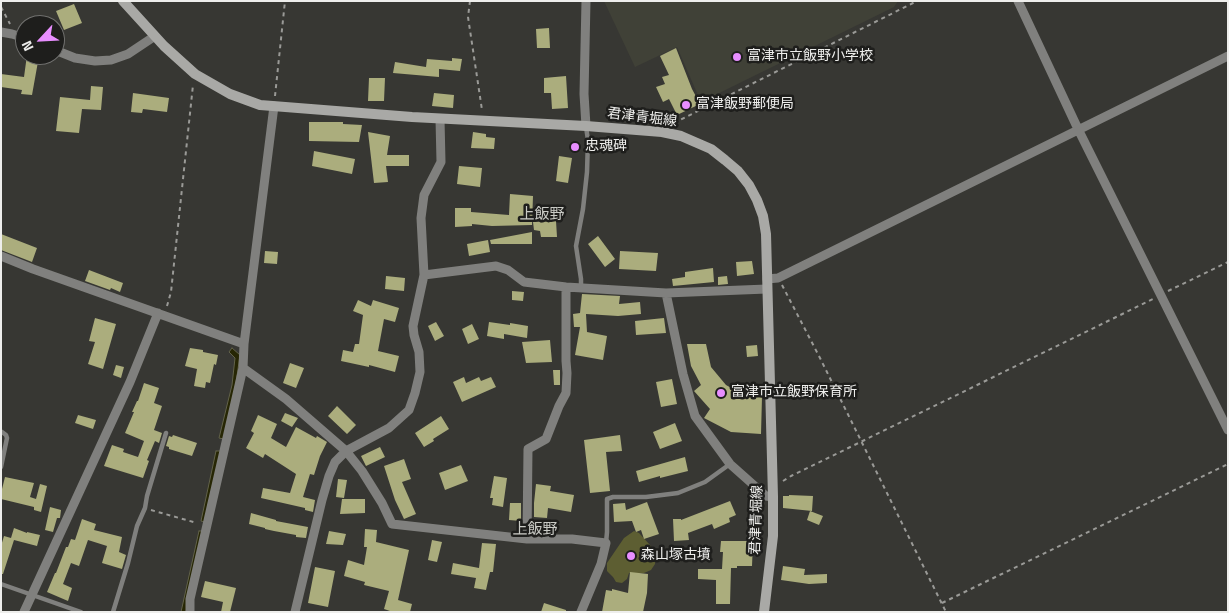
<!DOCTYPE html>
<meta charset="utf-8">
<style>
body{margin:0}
#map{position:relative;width:1229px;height:613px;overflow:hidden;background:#373733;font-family:"Titillium Web",sans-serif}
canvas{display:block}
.frame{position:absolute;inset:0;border:2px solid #eeeeec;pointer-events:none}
.north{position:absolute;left:15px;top:15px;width:50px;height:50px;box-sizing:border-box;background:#1e1e1c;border:1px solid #71716f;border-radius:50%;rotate:245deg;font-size:14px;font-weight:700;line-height:20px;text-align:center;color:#eeeeec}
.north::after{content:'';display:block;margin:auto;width:18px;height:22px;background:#e88eff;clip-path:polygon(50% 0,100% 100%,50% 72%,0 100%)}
</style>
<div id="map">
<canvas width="1229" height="613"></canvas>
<div class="frame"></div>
<div class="north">N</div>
</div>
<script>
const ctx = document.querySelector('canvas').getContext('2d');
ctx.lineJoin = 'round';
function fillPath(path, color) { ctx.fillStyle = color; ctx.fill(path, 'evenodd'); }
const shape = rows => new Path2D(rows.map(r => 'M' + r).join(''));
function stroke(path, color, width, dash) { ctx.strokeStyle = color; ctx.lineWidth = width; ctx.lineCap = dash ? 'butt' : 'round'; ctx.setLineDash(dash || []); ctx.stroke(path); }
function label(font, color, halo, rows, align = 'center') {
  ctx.font = font + ' "Titillium Web","Noto Sans JP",sans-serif'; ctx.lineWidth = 5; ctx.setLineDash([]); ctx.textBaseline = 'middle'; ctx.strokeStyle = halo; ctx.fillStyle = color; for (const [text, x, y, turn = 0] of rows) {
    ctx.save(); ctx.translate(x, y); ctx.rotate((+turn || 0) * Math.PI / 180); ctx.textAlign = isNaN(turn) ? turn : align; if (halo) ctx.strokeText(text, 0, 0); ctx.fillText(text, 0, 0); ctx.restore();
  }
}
fillPath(shape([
 [604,1,898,1,894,7,701,102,677,47,635,67]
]), '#404137');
fillPath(shape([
 [634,531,639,533,650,545,656,555,655,564,651,570,644,573,629,573,627,579,622,583,616,582,613,577,607,571,607,563,624,538]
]), '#5d5e32');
const water = shape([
 [232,348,240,355,236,383,224,439,219,438,232,385,235,358,229,352,232,348],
 [216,451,222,451,205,522,201,521,216,451],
 [199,531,203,531,186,612,181,612,199,531]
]);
fillPath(water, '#262604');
stroke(water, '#62624a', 1);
fillPath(shape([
 [74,4,82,23,64,30,56,11],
 [549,28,550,48,537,48,536,29],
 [676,48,692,89,700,104,677,115,669,99,663,102,656,87,665,84,662,77,669,75,660,56],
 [27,55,39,56,32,95,21,94,22,90,1,87,1,74,24,77],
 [452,58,462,59,460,71,439,69,439,77,393,73,395,62,426,67,427,59,452,61],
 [566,76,568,108,552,109,551,93,544,93,544,78],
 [369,78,385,78,384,101,368,101],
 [91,86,103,87,101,110,82,109,79,133,56,131,60,97,90,100],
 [133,93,169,98,167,112,143,109,142,113,131,112],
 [434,93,454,95,453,108,432,106],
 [309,122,343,122,343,124,362,125,359,142,309,141],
 [368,132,390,136,387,155,409,155,409,166,386,166,388,182,374,183],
 [473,132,486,134,486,137,495,138,494,149,471,148],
 [314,151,355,159,352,174,312,166],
 [559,156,572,158,568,183,556,181],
 [459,166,482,168,480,187,457,184],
 [510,194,533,196,532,225,492,226,472,224,472,226,455,227,455,208,471,208,471,212,509,215],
 [556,221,557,237,541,237,540,231,534,230,533,222],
 [532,232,532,244,491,244,490,240],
 [1,234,37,248,32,262,1,250],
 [598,236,615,259,605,267,588,244],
 [488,240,490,252,469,256,467,244],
 [265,251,278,252,277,264,264,263],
 [620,251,658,253,656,271,619,269],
 [752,261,754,274,737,276,736,262],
 [713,268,714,282,673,286,672,279,685,277,685,272],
 [89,270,123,283,120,292,111,288,110,290,85,281],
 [386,276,405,278,404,291,385,289],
 [727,276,728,284,718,285,718,277],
 [512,291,524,292,523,301,512,300],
 [582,294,620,296,619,304,640,302,641,314,618,316,586,314,587,332,607,336,603,360,575,355,580,327,574,327,573,314,580,313],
 [358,300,371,306,373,300,399,308,395,322,384,319,378,351,399,356,395,372,369,365,369,367,341,361,343,350,353,352,355,344,359,344,363,315,353,311],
 [95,318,116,324,103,369,88,364,95,342,89,341],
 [664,318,666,333,636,335,635,321],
 [436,322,444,336,435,341,428,326],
 [489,322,510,325,510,323,528,326,527,338,504,334,504,339,487,336],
 [472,324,479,339,468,344,462,329],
 [550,340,552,362,526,363,522,342],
 [687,344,706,344,711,367,726,385,744,395,762,397,761,434,731,432,704,418,710,409,694,391,701,385,691,366],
 [757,345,758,356,747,357,746,346],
 [190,348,203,350,203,352,218,355,216,365,214,364,210,383,206,382,205,388,194,386,197,369,185,366],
 [290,363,304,368,296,388,283,383],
 [116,365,124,367,121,378,113,375],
 [553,370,560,370,560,385,554,385],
 [464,377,466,383,479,377,481,381,491,377,496,387,462,402,453,382],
 [672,379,677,404,661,407,656,382],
 [144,383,159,388,154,403,162,406,154,430,162,433,159,443,155,441,147,460,149,461,143,478,104,466,112,445,124,449,123,452,138,457,144,441,125,433,134,412,132,412,137,401,138,401],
 [337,406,356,425,347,434,328,416],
 [285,413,298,418,292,427,281,421],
 [78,415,96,420,93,429,75,423],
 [258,415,277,424,271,438,286,447,296,427,316,438,317,436,327,442,320,456,314,475,310,474,303,497,315,500,313,512,305,510,305,508,261,498,263,488,290,493,296,474,265,454,263,458,246,448,254,433,251,431],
 [441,416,449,429,433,439,434,441,424,447,415,433],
 [675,423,682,441,660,449,653,432],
 [173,435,197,443,192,456,169,449,169,447,166,446,169,436,172,437],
 [620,435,622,451,606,452,610,491,590,493,584,440],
 [380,447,385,457,366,466,361,456],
 [685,457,688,471,660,478,660,476,639,482,636,471],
 [404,459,411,479,402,482,416,514,404,519,395,500,384,466],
 [461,465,468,481,445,490,439,473],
 [494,476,507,478,503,507,492,505,493,498,490,498],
 [5,477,34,483,30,497,36,499,40,484,47,486,41,512,34,510,34,507,1,499,1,493],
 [338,479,347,480,344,498,336,497],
 [536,484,551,486,550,491,574,495,571,512,548,508,547,518,534,517,534,503],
 [789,495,813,496,812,511,783,508,783,496,789,496],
 [342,499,365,499,365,513,340,514],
 [730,501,736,515,729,518,730,522,714,529,712,524,688,533,689,540,674,541,673,519,681,519,681,520],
 [647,502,659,534,644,539,641,530,636,532,632,521,614,522,613,504,625,503,626,510],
 [510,503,521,503,521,521,509,520],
 [50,507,61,510,60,518,57,518,53,532,45,530],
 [810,511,823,516,819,525,807,520],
 [251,513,276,520,276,521,308,527,306,538,296,537,296,535,274,531,265,529,265,528,249,524],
 [82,519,96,524,94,530,122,537,119,552,126,555,122,569,102,563,107,546,88,540,79,566,71,563,63,584,72,588,68,601,47,592,55,573,56,573,66,547,68,547,71,539,75,540],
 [14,528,27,533,27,532,40,535,37,546,14,540,3,574,1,574,1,546,4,536,11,538],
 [365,529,377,530,376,542,409,550,398,600,412,604,410,612,393,612,384,609,389,591,364,585,365,582,344,576,348,560,364,565,367,547,364,547],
 [329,531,346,534,343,545,326,544],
 [432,540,442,542,437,562,428,560],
 [721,541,753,541,752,566,737,566,737,568,731,568,730,604,716,604,716,580,698,579,698,569,722,569,723,552,720,552],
 [482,543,496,544,493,572,490,572,486,590,474,588,476,578,451,574,453,563,479,568],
 [783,566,805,569,804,575,827,574,827,583,809,584,781,580],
 [315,567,335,571,328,607,308,603],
 [630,572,648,574,647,593,643,612,602,612,606,590,612,591,612,589,628,593],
 [205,581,236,588,230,612,221,612,223,602,201,597],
 [544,603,566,610,566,612,541,612]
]), '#abad7d');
stroke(shape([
 [470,1,468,17,482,110],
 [1,7,10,24],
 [275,96,285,1],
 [674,123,917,1],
 [782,285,820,358,946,612],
 [1168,291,1228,262],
 [167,306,171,292,193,85],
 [783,481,791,476,1153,299],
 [151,510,197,523],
 [942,603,1228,464]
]), '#9a9a97', 2, [4, 4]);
stroke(shape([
 [581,288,581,279,576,246,583,209,587,172,588,140,586,127],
 [1,467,7,438,6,435,2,432],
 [606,543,607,532,607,499,613,497,646,497,678,493,705,482,730,464],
 [1,584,81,612],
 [113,612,128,563,137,526,145,508,147,496,166,433]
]), '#80807e', 4.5);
stroke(shape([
 [1018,1,1078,129,1228,430],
 [1,32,12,34,25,38],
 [55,50,75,58,95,61,111,60,128,54,155,36],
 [586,126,584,94,586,1],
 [1,256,33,269,244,344],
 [424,275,496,266,508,270,524,282,566,287,666,293,767,289],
 [767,279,778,278,1228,56],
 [666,293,683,374,695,416,730,464,766,496,773,497],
 [243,368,286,399,346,451,362,471,382,503,392,524,527,539,572,539,606,543,601,564,581,612],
 [527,539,528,449,546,439,559,406,566,393,567,373,566,361,566,287],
 [24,612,130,382,158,313],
 [190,612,190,599,243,368,244,344,274,106],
 [295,612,322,500,329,476,335,462,346,451,389,428,409,410,415,393,420,372,419,352,414,335,413,326,424,275,421,218,424,195,441,162,440,119]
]), '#80807e', 9);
stroke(shape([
 [123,1,164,46,195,74,230,94,260,105,412,117,586,126,662,132,681,136,711,149,725,160,738,171,749,185,757,200,763,216,766,234,773,497,773,536,764,612]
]), '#a9a9a6', 10);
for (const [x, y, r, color] of [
 [737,57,5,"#e88eff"],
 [686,105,5,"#e88eff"],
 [575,147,5,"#e88eff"],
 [721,393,5,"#e88eff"],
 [631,556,5,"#e88eff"]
]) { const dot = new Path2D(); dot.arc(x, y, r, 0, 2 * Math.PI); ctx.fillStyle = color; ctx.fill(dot); stroke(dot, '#1e1e1c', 2); }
label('14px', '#eeeeec', '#1e1e1c', [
 ["富津市立飯野小学校",747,57],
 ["富津飯野郵便局",696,105],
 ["忠魂碑",585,147],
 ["富津市立飯野保育所",731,393],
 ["森山塚古墳",641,556]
], 'left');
label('14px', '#eeeeec', '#1e1e1c', [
 ["君津青堀線",642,118,7],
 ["君津青堀線",757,520,-88]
]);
label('15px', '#c9cac5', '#1e1e1c', [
 ["上飯野",542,215],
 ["上飯野",535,530]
]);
</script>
